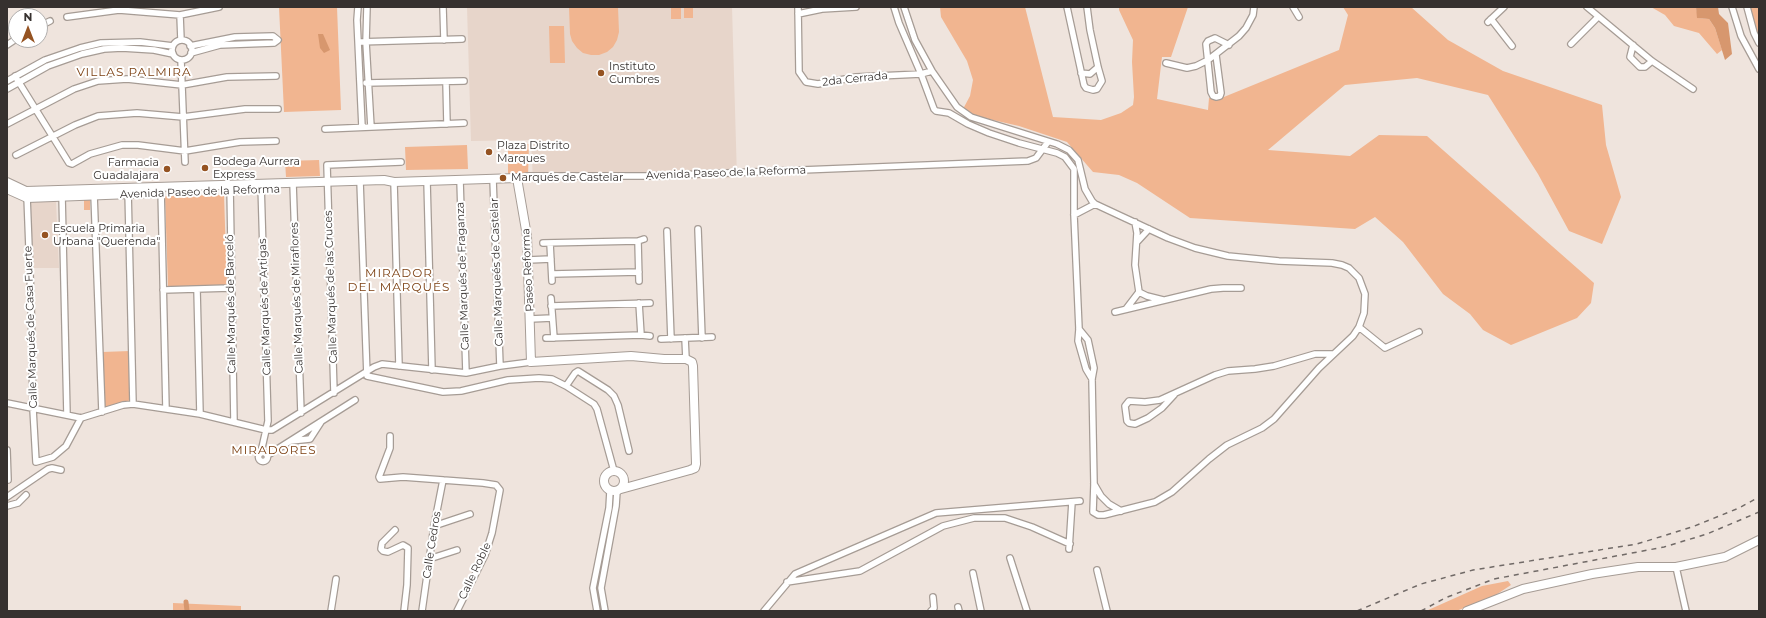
<!DOCTYPE html>
<meta charset="utf-8">
<style>
body{margin:0}
#map{position:relative;width:1766px;height:618px;overflow:hidden;background:#efe4dd;font-family:Montserrat,sans-serif}
canvas{display:block}
.frame{position:absolute;inset:0;border:8px solid #36312f;pointer-events:none}
.north{position:absolute;left:8px;top:8px;width:40px;height:40px;box-sizing:border-box;background:#fff;border:1px solid #afadac;border-radius:50%;rotate:0deg;font-size:11px;font-weight:700;line-height:16px;text-align:center;color:#36312f}
.north::after{content:'';display:block;margin:auto;width:14px;height:18px;background:#955322;clip-path:polygon(50% 0,100% 100%,50% 72%,0 100%)}
</style>
<div id="map">
<canvas width="1766" height="618"></canvas>
<div class="frame"></div>
<div class="north">N</div>
</div>
<script>
const ctx = document.querySelector('canvas').getContext('2d');
ctx.lineJoin = 'round';
function fillPath(path, color) { ctx.fillStyle = color; ctx.fill(path, 'evenodd'); }
const shape = rows => new Path2D(rows.map(r => 'M' + r).join(''));
function stroke(path, color, width, dash) { ctx.strokeStyle = color; ctx.lineWidth = width; ctx.lineCap = dash ? 'butt' : 'round'; ctx.setLineDash(dash || []); ctx.stroke(path); }
function label(font, color, halo, rows, align = 'center') {
  ctx.font = font + ' Montserrat,sans-serif'; ctx.lineWidth = 4; ctx.setLineDash([]); ctx.textBaseline = 'middle'; ctx.strokeStyle = halo; ctx.fillStyle = color; for (const [text, x, y, turn = 0] of rows) {
    ctx.save(); ctx.translate(x, y); ctx.rotate((+turn || 0) * Math.PI / 180); ctx.textAlign = isNaN(turn) ? turn : align; if (halo) ctx.strokeText(text, 0, 0); ctx.fillText(text, 0, 0); ctx.restore();
  }
}
fillPath(shape([
 [467,7,732,7,737,178,533,181,531,140,471,141],
 [56,201,59,268,33,268,31,202]
]), '#e7d5ca');
fillPath(shape([
 [279,7,337,7,341,110,284,112],
 [569,7,618,7,619,32,617,40,613,47,607,52,599,55,591,55,583,53,577,48,572,41,570,34],
 [671,7,681,7,681,19,671,19],
 [684,7,693,7,693,18,684,18],
 [940,7,1025,7,1053,117,1101,120,1121,113,1133,105,1134,97,1132,62,1133,40,1119,10,1119,7,1188,7,1171,57,1162,57,1157,99,1208,110,1209,98,1219,99,1339,50,1348,15,1343,7,1411,7,1448,40,1503,71,1602,105,1606,145,1621,197,1602,244,1569,231,1538,174,1488,95,1417,78,1345,85,1268,150,1350,156,1379,135,1427,136,1594,283,1591,303,1577,318,1511,345,1483,330,1470,314,1443,294,1403,242,1375,217,1355,229,1190,218,1137,183,1119,175,1093,172,1067,142,1019,126,971,115,963,109,970,96,973,80,967,61,941,17],
 [1651,7,1696,7,1698,18,1709,19,1715,28,1722,50,1717,54,1699,33,1674,26,1665,15],
 [1749,7,1759,7,1759,41],
 [549,26,564,26,565,63,550,63],
 [508,143,529,144,528,176,508,176],
 [467,145,468,169,406,170,405,147],
 [319,160,320,176,286,177,285,161],
 [224,195,227,285,168,287,165,196],
 [84,200,90,200,90,210,84,210],
 [130,351,131,400,105,408,102,352],
 [1508,581,1511,585,1491,598,1456,611,1426,611,1482,586],
 [173,603,241,606,241,611,173,611]
]), '#f1b590');
fillPath(shape([
 [1696,7,1718,7,1719,14,1728,23,1732,54,1725,60,1715,28,1709,19,1697,18],
 [318,34,323,34,330,50,324,53,320,48]
]), '#d7976e');
stroke(shape([
 [186,602,187,611]
]), '#d7976e', 5);
const street = shape([
 [358,7,357,20,362,127],
 [367,7,366,42,371,127],
 [443,7,444,40],
 [798,7,799,72,806,82,818,84,856,77,921,74,932,71],
 [894,7,899,23,921,74,934,109,936,111,949,113,968,124,989,133,1019,143,1057,153,1065,157,1074,169,1074,215,1079,329,1078,341,1086,369,1092,379],
 [904,7,915,40,932,71,957,107,971,117,1057,144,1069,150,1078,160,1085,189,1092,201,1095,204,1168,238,1195,248,1228,256,1279,261,1332,263,1342,265,1349,268,1359,278,1365,294,1364,313,1359,327,1353,336,1319,368,1274,419,1262,428,1227,445,1209,459,1172,492,1155,502,1104,515,1098,515,1093,512,1094,484,1092,379,1094,368,1088,340,1079,329],
 [1067,7,1084,85,1086,88,1093,90,1097,89,1102,81,1098,67,1090,30,1087,7],
 [1293,7,1299,17],
 [1587,7,1652,61,1693,89],
 [1732,7,1741,36,1759,69],
 [1747,7,1754,33,1759,43],
 [798,14,822,9,856,7],
 [180,15,181,40],
 [67,17,119,10,180,15,219,7],
 [1491,19,1512,46],
 [1488,22,1504,7],
 [40,26,50,21],
 '172 50a10 10 0 1 1 20 0a10 10 0 1 1-20 0Z',
 [358,42,462,39],
 [1571,44,1598,17],
 [7,45,16,39],
 [1633,45,1630,57,1640,67,1645,67,1652,61],
 [190,46,235,37,273,36,278,40,274,43,220,45,191,53],
 [1216,55,1221,93,1220,96,1216,97,1213,96,1211,92,1206,44,1208,41,1215,38,1229,45],
 [181,60,185,162],
 [1166,63,1187,68,1196,66,1208,60,1239,36,1246,28,1253,15,1254,7],
 [1081,73,1090,74,1098,67],
 [15,76,69,163,72,164,90,154,122,145,138,145,185,151,240,142,276,141],
 [7,81,45,60,80,48,101,43,140,42,173,46],
 [446,82,447,124],
 [366,83,464,81],
 [7,89,48,66,82,54,104,49,122,48,154,50,173,54],
 [7,124,74,89,98,81,127,79,182,85,227,77,276,76],
 [325,129,464,123],
 [16,155,75,125,98,116,137,113,183,117,245,109,278,109],
 [517,178,528,176,651,176,1028,161,1036,158,1048,142],
 [493,179,500,366],
 [460,180,466,373],
 [360,181,367,376,443,392,461,391,508,380,539,378,552,379,566,386,594,404,597,409,614,471],
 [427,181,432,370],
 [394,182,399,366],
 [293,183,301,413],
 [230,185,234,422],
 [161,189,166,409],
 [128,190,133,404],
 [94,194,102,412],
 [62,195,67,415],
 [27,196,31,300,33,409,36,462,53,457,66,446,81,418],
 [1074,215,1095,204],
 [698,229,702,338],
 [667,231,671,339],
 [638,241,639,281],
 [1137,242,1149,229],
 [543,243,638,241,644,239],
 [550,243,552,281],
 [528,260,551,259],
 [552,274,639,272],
 [197,289,200,414],
 [163,290,230,288],
 [1139,292,1147,296,1163,300],
 [551,298,554,338],
 [639,303,641,335],
 [551,306,650,303],
 [1126,309,1139,292,1135,265,1137,233,1135,222],
 [1115,312,1211,289,1223,288,1241,288],
 [530,319,552,318],
 [1359,327,1385,348,1419,332],
 [546,338,641,335,650,336],
 [685,338,686,359],
 [661,339,712,337],
 [566,386,575,373,578,371,608,390,614,396,618,405,629,451],
 [334,393,327,165,401,162],
 [1174,395,1162,408,1148,418,1135,424,1129,423,1127,421,1125,406,1129,401,1145,402,1160,400,1215,375,1228,371,1255,369,1274,366,1315,354,1333,354],
 [7,403,81,418,123,405,133,404,200,414,266,430,272,430,374,367,382,364,466,373,500,366,531,362],
 [390,436,390,448,379,477,380,479,403,477,483,483,496,485,500,490,492,533,485,555,457,611],
 [291,441,310,439,321,422],
 [7,450,8,480],
 [261,452,268,421,261,184],
 '258.5 457a4.5 4.5 0 1 1 9 0a4.5 4.5 0 1 1-9 0Z',
 [268,455,355,400],
 [1094,484,1101,496,1109,504,1121,511],
 [7,497,48,469,52,468,61,470],
 [7,506,18,503,26,495],
 [434,526,470,514],
 [395,530,382,543,381,549,383,551,388,552,403,545,408,548,407,585,404,611],
 [1069,549,1072,502],
 [1010,558,1027,611],
 [429,559,457,550],
 [1676,567,1686,611],
 [1097,570,1107,611],
 [973,573,981,611],
 [787,582,860,571,943,526,974,518,1005,518,1032,527,1070,544],
 [958,607,959,611],
 [331,611,336,579],
 [422,611,434,526,443,480],
 [597,611,593,588,609,508,610,491],
 [605,611,601,588,616,506,617,491],
 [764,611,795,574,936,513,1080,501],
 [931,611,934,608,933,597]
]);
const secondary = shape([
 [7,182,26,191,384,180,394,182,517,178,527,236,531,362,631,356,664,359,686,359,692,362,693,366,696,464,695,468,690,470,621,489],
 [7,189,27,198,158,193],
 '604 481a10 10 0 1 1 20 0a10 10 0 1 1-20 0Z',
 [1467,611,1523,589,1592,574,1638,567,1676,567,1725,557,1759,540]
]);
stroke(street, '#a69c95', 8);
stroke(secondary, '#a69c95', 10);
stroke(street, '#fff', 5.5);
stroke(secondary, '#fff', 8);
stroke(shape([
 [1357,611,1421,584,1473,570,1637,544,1692,527,1739,508,1759,497],
 [1421,611,1445,598,1494,579,1664,547,1707,534,1759,512]
]), '#716a67', 1.5, [5, 5]);
for (const [x, y, r, color] of [
 [601,73,4,"#955322"],
 [489,152,4,"#955322"],
 [205,168,4,"#955322"],
 [167,169,4,"#955322"],
 [503,178,4,"#955322"],
 [45,235,4,"#955322"]
]) { const dot = new Path2D(); dot.arc(x, y, r, 0, 2 * Math.PI); ctx.fillStyle = color; ctx.fill(dot); stroke(dot, '#fff', 1.5); }
label('11px', '#36312f', '#fff', [
 ["Instituto",609,67],
 ["Cumbres",609,80],
 ["Plaza Distrito",497,146],
 ["Marques",497,159],
 ["Bodega Aurrera",213,162],
 ["Express",213,175],
 ["Farmacia",159,163,"right"],
 ["Guadalajara",159,176,"right"],
 ["Marqués de Castelar",511,178],
 ["Escuela Primaria",53,229],
 ["Urbana \"Querenda\"",53,242]
], 'left');
label('11px', '#36312f', '#fff', [
 ["2da Cerrada",855,79,-6],
 ["Avenida Paseo de la Reforma",726,173,-2],
 ["Avenida Paseo de la Reforma",200,192,-2],
 ["Paseo Reforma",528,270,-93],
 ["Calle Marqueés de Castelar",497,272,-92],
 ["Calle Marqués de Fraganza",463,276,-92],
 ["Calle Marqués de las Cruces",331,287,-92],
 ["Calle Marqués de Miraflores",297,298,-92],
 ["Calle Marqués de Barceló",231,304,-91],
 ["Calle Marqués de Artigas",265,307,-92],
 ["Calle Marqués de Casa Fuerte",31,327,-92],
 ["Calle Cedros",432,545,-81],
 ["Calle Roble",475,571,-65]
]);
ctx.letterSpacing = '1px';
label('12px', '#7c4012', '#fff', [
 ["VILLAS PALMIRA",134,72],
 ["MIRADOR",399,273],
 ["DEL MARQUÉS",399,287],
 ["MIRADORES",274,450]
]);
ctx.letterSpacing = '0px';
</script>
